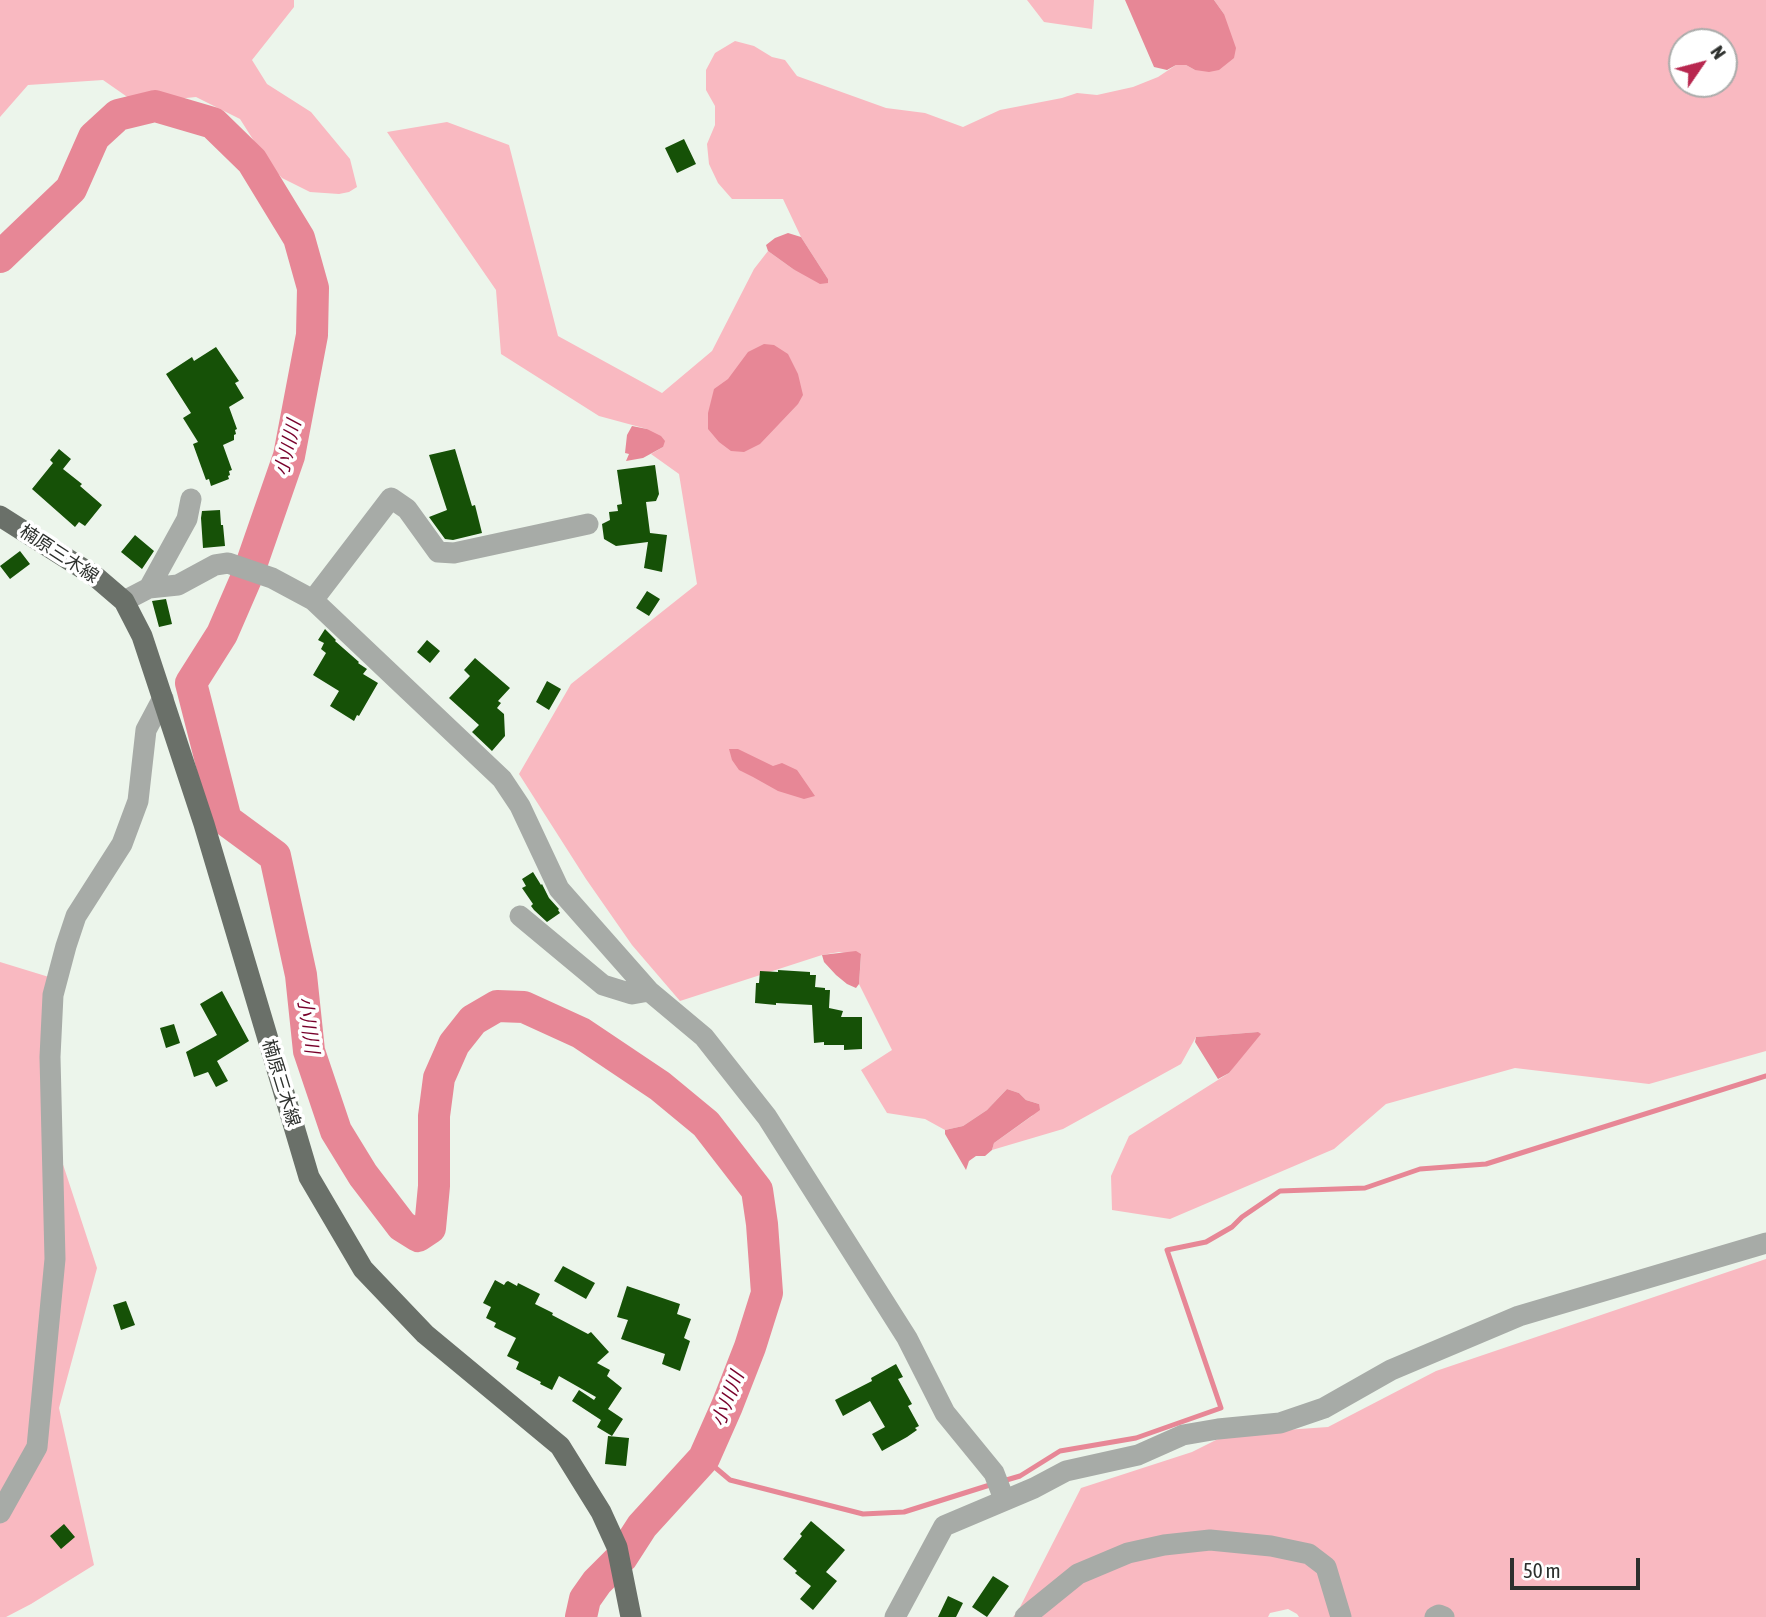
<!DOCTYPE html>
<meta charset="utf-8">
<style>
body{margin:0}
#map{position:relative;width:1766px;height:1617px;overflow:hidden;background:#ecf5eb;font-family:"Asap Condensed",sans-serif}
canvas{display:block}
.north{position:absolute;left:1668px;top:28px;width:70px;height:70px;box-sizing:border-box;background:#fff;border:2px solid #abacab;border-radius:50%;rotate:55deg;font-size:19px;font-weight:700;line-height:28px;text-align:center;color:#2d302d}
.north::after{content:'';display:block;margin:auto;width:24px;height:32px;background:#b8274f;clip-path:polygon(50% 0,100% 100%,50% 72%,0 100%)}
.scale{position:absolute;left:1510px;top:1558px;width:130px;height:32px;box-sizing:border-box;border:4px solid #2d302d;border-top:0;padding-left:9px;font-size:21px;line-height:24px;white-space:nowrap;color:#2d302d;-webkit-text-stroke:5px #fff;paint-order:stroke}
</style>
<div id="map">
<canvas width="1766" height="1617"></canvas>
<div class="north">N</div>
<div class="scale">50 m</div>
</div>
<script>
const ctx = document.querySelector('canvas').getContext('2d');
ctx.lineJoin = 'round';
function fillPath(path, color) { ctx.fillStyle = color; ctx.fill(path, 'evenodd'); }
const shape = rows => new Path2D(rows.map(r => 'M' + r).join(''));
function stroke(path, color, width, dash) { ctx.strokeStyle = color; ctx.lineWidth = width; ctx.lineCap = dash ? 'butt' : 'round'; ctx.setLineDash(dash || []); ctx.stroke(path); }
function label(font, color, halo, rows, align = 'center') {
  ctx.font = font + ' "Asap Condensed","Noto Sans JP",sans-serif'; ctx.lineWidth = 7; ctx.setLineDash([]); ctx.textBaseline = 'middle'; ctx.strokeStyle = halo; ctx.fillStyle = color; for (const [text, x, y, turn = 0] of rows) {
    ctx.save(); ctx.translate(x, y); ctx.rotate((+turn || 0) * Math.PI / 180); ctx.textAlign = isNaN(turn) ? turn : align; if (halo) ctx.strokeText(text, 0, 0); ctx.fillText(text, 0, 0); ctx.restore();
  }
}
fillPath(shape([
 [0,0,294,0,294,7,252,60,267,84,311,112,350,159,357,187,349,192,339,194,310,192,282,178,268,163,240,119,196,97,136,103,103,80,28,85,0,117],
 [1027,0,1094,0,1092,29,1044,22],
 [1214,0,1766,0,1766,1051,1649,1084,1515,1068,1386,1104,1334,1149,1170,1219,1112,1210,1111,1176,1129,1136,1229,1073,1258,1032,1196,1037,1181,1064,1063,1129,992,1150,994,1143,1032,1116,1039,1104,1026,1100,1019,1093,1007,1089,987,1110,963,1126,945,1130,925,1119,887,1113,861,1070,892,1050,859,984,861,955,839,952,822,955,680,1001,632,945,586,879,519,774,571,684,697,584,679,474,651,454,663,447,647,429,599,416,501,354,496,290,387,132,447,122,509,145,558,336,662,393,712,351,754,269,768,251,793,269,828,279,801,237,783,199,732,199,718,183,709,164,707,144,715,125,715,106,706,90,706,70,715,53,735,41,754,46,772,57,785,60,797,76,886,108,925,113,963,127,1000,110,1062,98,1077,93,1097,95,1133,87,1158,77,1176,65,1186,65,1195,70,1224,14],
 [1682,42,1724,42,1724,84,1682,84],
 [0,962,62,981,53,1134,97,1268,59,1408,94,1565,31,1604,6,1617,0,1617],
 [1766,1259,1766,1617,1299,1617,1297,1614,1288,1609,1270,1613,1268,1617,1013,1617,1018,1611,1081,1488,1192,1452,1228,1434,1328,1427,1436,1371]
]), '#f9b9c1');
fillPath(shape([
 [1125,0,1214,0,1224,14,1236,48,1234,58,1219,70,1209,72,1195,70,1186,65,1176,65,1167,70,1154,67],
 [788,233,801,237,828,279,828,283,820,284,793,269,768,251,766,245,775,238],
 [764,344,774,345,788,354,798,374,803,395,798,404,760,444,744,452,731,451,719,442,708,429,708,413,714,389,728,379,748,352],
 [632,426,647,429,661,436,665,441,663,447,643,458,626,461,629,454,625,453,627,435],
 [729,749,738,749,773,766,782,763,797,770,815,796,804,799,778,791,753,777,739,770,732,760],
 [856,951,861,954,859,984,856,988,847,984,836,975,824,962,822,955],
 [1258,1032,1261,1034,1229,1073,1218,1079,1195,1042,1196,1037],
 [1007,1089,1019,1093,1026,1100,1039,1104,1040,1110,994,1143,992,1150,985,1156,976,1156,969,1161,966,1170,945,1134,945,1130,963,1126,987,1110]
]), '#e78796');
stroke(shape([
 [704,1458,730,1480,863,1514,904,1512,993,1484],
 [1003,1481,1020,1476,1060,1451,1136,1438,1221,1408,1167,1250,1206,1242,1232,1227,1242,1217,1280,1191,1365,1188,1420,1169,1486,1164,1766,1076]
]), '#e78796', 5);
stroke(shape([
 [0,257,71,189,94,137,118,115,155,106,213,123,252,161,299,238,313,288,312,335,289,456,248,574,222,634,191,683,226,820,275,856,301,975,309,1051,336,1131,363,1175,402,1226,418,1236,430,1228,434,1186,434,1116,439,1078,454,1044,473,1020,497,1006,524,1007,581,1033,660,1086,706,1124,757,1190,762,1224,767,1293,750,1347,727,1406,704,1458,642,1526,622,1557,597,1582,585,1599,581,1617]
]), '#e78796', 32);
fillPath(shape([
 [684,139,696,164,677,173,665,148],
 [216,347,239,381,235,383,244,398,229,407,237,429,235,430,236,434,234,435,234,440,223,445,232,470,229,471,230,475,228,476,229,479,211,486,209,479,206,480,193,444,198,442,183,418,191,413,166,374,192,357,194,361],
 [59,449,71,459,63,469,82,484,80,486,102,505,85,526,79,522,75,527,32,489,53,463,50,460],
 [455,449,472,506,475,505,482,533,453,540,445,539,429,517,447,510,429,455],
 [655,465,659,494,656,501,646,502,650,533,667,535,662,572,644,568,648,542,616,546,604,539,602,524,610,520,609,512,618,511,617,505,622,504,617,470],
 [220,510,221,525,223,525,225,546,203,548,201,518,202,511],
 [135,535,154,551,142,569,121,552],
 [20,551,30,564,10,579,0,566],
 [647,591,660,599,649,616,636,608],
 [166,599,172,624,159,627,152,601],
 [325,629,336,640,335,641,359,662,358,663,367,669,363,674,378,683,359,716,357,715,354,721,330,706,339,691,313,675,326,653,321,649,324,643,318,640],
 [427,640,440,651,430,663,417,652],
 [475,658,510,688,498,701,501,703,497,708,504,714,505,736,492,751,472,732,479,725,449,698,470,676,464,670],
 [547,681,561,689,549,710,536,702],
 [533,872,541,885,542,884,549,898,559,909,558,910,560,913,547,922,534,910,531,906,533,904,522,888,526,886,522,879],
 [778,970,810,972,810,975,816,975,815,987,825,988,825,990,830,990,829,1008,843,1011,841,1017,862,1017,862,1049,844,1050,844,1045,824,1045,824,1042,814,1043,812,1005,776,1003,776,1005,755,1003,756,983,759,983,760,971,778,972],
 [222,991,249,1041,217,1061,228,1081,216,1087,208,1072,194,1077,186,1052,217,1035,200,1004],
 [174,1024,180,1043,166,1048,160,1028],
 [563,1266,595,1283,586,1299,554,1281],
 [495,1280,504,1285,506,1282,508,1281,517,1286,518,1283,540,1294,535,1304,553,1313,552,1315,588,1334,591,1332,609,1352,597,1363,610,1370,607,1376,622,1388,608,1409,623,1419,612,1436,597,1427,601,1420,572,1401,579,1390,594,1400,596,1397,559,1376,552,1390,540,1384,541,1382,516,1369,519,1362,507,1356,516,1338,494,1327,496,1323,486,1318,491,1307,483,1303],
 [627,1286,680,1304,677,1314,691,1319,684,1338,690,1341,680,1371,662,1364,665,1354,621,1339,628,1320,617,1317],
 [126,1301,135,1325,121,1330,113,1305],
 [896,1364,903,1377,898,1379,912,1404,908,1406,919,1426,915,1428,917,1430,907,1437,882,1451,872,1434,885,1427,870,1401,843,1416,835,1400,872,1381,871,1378],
 [608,1436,629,1438,626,1466,605,1464],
 [811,1521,845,1550,826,1572,837,1581,813,1610,800,1599,811,1586,795,1573,797,1571,783,1559,802,1536,800,1534],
 [64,1524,75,1537,61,1549,50,1536],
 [993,1576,1009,1586,987,1617,972,1607],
 [948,1596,963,1603,956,1617,938,1617]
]), '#165107');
stroke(shape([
 [149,588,187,519,191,499],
 [313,600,391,498,407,509,438,552,454,553,588,524],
 [124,601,149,588,178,585,215,565,228,563,272,578,313,600,502,779,520,806,559,889,649,991,704,1037,767,1117,907,1338,945,1413,994,1473,1004,1499],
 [520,916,603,985,632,994,649,991],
 [0,1513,37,1447,55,1259,50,1057,53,995,66,946,76,916,122,844,138,801,146,730,163,698],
 [895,1617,944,1526,1034,1488,1066,1471,1138,1455,1183,1435,1218,1429,1280,1423,1324,1408,1391,1370,1519,1316,1766,1243],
 [1025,1617,1078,1574,1128,1553,1164,1545,1210,1540,1271,1546,1309,1554,1326,1567,1341,1617],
 [1435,1617,1439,1615,1444,1617]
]), '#a7aba7', 21);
stroke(shape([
 [0,516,96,577,124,601,142,636,204,824,309,1177,363,1269,425,1334,560,1446,601,1512,617,1547,631,1617]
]), '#6a7069', 21);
label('18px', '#2d302d', '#fff', [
 ["楠原三木線",59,554,33],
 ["楠原三木線",281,1083,73]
]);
label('italic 19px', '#78002b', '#fff', [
 ["小川川",288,448,-76],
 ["小川川",308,1025,82],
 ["小川川",728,1399,-69]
]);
</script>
